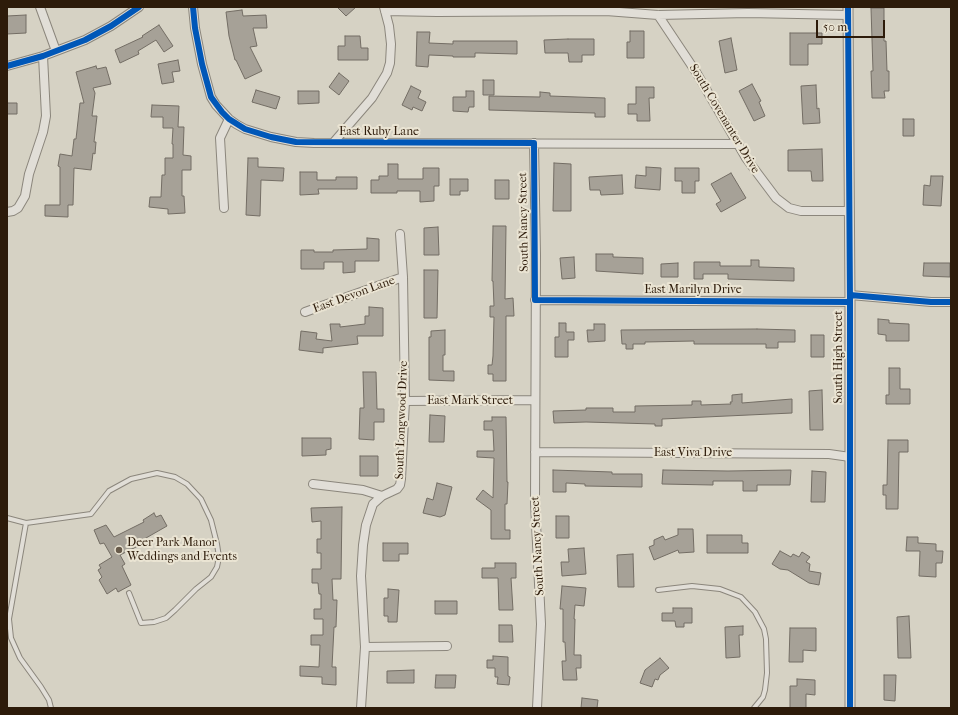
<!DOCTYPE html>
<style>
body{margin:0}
#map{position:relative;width:958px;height:715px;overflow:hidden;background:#d6d2c4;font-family:"IM FELL French Canon",serif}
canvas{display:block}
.frame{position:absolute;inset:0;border:8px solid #2d1b0a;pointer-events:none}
.scale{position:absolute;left:816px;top:20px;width:69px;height:18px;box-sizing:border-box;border:2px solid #2d1b0a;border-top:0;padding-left:5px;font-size:12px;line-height:14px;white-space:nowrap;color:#2d1b0a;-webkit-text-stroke:3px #eae4d3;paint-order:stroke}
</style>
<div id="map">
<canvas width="958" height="715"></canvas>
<div class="frame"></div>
<div class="scale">50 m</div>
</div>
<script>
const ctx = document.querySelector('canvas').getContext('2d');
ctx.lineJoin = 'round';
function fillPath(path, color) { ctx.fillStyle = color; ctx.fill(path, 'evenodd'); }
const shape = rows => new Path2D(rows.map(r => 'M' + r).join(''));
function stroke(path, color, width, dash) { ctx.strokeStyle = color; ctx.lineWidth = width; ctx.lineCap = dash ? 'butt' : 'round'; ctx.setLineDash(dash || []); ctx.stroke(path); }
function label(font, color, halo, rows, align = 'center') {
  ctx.font = font + ' "IM FELL French Canon",serif'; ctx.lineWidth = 4; ctx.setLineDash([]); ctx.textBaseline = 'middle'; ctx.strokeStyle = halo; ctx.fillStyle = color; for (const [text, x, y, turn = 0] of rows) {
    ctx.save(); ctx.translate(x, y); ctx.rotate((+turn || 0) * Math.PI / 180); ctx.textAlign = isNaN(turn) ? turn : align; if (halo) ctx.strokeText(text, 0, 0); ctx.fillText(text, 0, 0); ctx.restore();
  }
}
const building = shape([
 [337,7,356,7,346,16,337,7],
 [871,8,884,8,884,41,886,41,887,71,889,71,889,91,884,91,885,98,872,98,871,71,873,71,871,8],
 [242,10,243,16,266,15,267,28,253,28,257,46,250,47,262,71,245,79,236,60,235,60,229,36,226,12,242,10],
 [26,15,26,33,7,34,7,16,26,15],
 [159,25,173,46,164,52,156,40,138,51,139,54,120,63,115,50,143,37,142,36,159,25],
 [630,31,644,31,644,58,627,58,627,42,630,42,630,31],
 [417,32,430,32,429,43,453,44,453,41,517,41,517,54,479,53,475,53,475,57,453,57,453,56,429,55,428,67,416,66,417,32],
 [790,33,822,33,822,44,808,44,808,65,790,65,790,33],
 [345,36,360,36,361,48,368,48,368,60,338,60,338,46,345,46,345,36],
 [731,38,737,70,725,73,719,41,731,38],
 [568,39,594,39,594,55,582,55,582,62,569,62,568,53,545,53,544,40,568,39],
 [178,60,180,71,172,72,174,82,162,84,158,64,178,60],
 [96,66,97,69,106,67,111,84,93,88,95,93,92,116,97,116,94,142,96,142,95,154,93,153,91,170,74,168,73,205,68,205,68,217,45,216,45,205,60,205,60,167,58,166,60,154,72,156,74,139,76,139,80,103,84,103,76,72,96,66],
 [339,73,349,81,339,95,329,87,339,73],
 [483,80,494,80,494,95,483,95,483,80],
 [752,84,761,101,759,102,765,116,754,121,739,91,752,84],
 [816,85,817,109,819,108,820,123,803,124,801,86,816,85],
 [411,86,421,91,418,98,426,102,422,111,413,107,412,110,402,105,411,86],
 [636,87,654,87,654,98,649,98,650,121,637,121,637,114,628,114,628,104,636,104,636,87],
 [256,90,280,97,276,109,252,102,256,90],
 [298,91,319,91,319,103,298,104,298,91],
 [466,91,474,91,474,107,469,107,468,112,453,111,453,97,466,97,466,91],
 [540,92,550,93,550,96,605,98,605,117,595,117,595,113,489,110,489,96,540,97,540,92],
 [7,103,17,103,17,114,7,114,7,103],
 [152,105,179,106,178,127,184,127,183,155,191,156,191,170,182,170,182,196,184,196,185,213,168,214,168,209,149,207,150,197,161,197,162,175,165,175,165,158,173,158,173,144,172,144,173,128,163,128,163,117,151,117,152,105],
 [903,119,914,119,914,136,903,136,903,119],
 [822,149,823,181,812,181,811,171,788,171,788,150,822,149],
 [248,158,258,158,258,167,284,168,283,181,261,180,260,216,246,215,248,158],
 [554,163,571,164,571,211,553,211,554,163],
 [388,164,398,164,398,179,423,179,423,168,439,168,439,186,434,186,434,201,420,202,420,191,397,191,397,193,371,193,371,180,379,180,379,176,388,176,388,164],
 [646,167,661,168,660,190,635,188,636,175,646,176,646,167],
 [675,168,699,168,699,181,695,181,695,193,682,193,682,181,675,181,675,168],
 [300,172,317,172,317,180,336,180,336,177,357,177,357,189,318,189,319,194,300,195,300,172],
 [731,173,746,198,721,212,716,204,721,201,711,184,731,173],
 [622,175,623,194,601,195,600,190,590,190,589,177,622,175],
 [931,176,943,176,941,206,923,205,924,185,930,186,931,176],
 [450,179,468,179,468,191,460,191,460,195,450,195,450,179],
 [495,180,509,180,509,199,495,199,495,180],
 [493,226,506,226,505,299,513,298,514,316,506,316,506,381,493,381,493,374,488,374,488,365,492,365,493,356,494,317,490,317,490,306,494,306,493,281,492,281,493,226],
 [438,227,439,255,424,255,424,228,438,227],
 [367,238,379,239,379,261,355,261,355,272,343,273,343,262,324,262,324,269,301,269,301,250,314,250,314,252,333,252,333,250,367,249,367,238],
 [596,254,613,254,613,257,643,258,643,274,596,271,596,254],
 [574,257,575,278,562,279,560,258,574,257],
 [751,260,759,260,759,267,794,268,794,281,728,279,728,274,703,274,703,279,694,279,694,262,720,262,720,266,751,266,751,260],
 [678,263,678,277,661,277,661,264,678,263],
 [924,263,950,263,950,277,923,276,924,263],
 [424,270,438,270,437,318,424,318,424,270],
 [369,307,383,308,383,336,357,336,358,344,323,348,323,353,299,350,301,331,317,333,316,339,332,341,330,324,340,324,340,327,365,324,365,316,369,316,369,307],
 [878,319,889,320,889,323,909,324,909,341,886,341,886,335,878,334,878,319],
 [559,323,566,323,566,332,574,332,574,340,568,340,568,357,555,357,555,337,559,337,559,323],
 [594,324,605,324,605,341,588,342,587,330,594,330,594,324],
 [757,329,795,330,795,342,778,342,778,348,766,348,766,344,694,344,694,341,645,342,645,344,633,344,633,349,626,349,626,344,622,344,621,330,757,329],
 [445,330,445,355,443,355,443,371,454,371,454,381,429,380,429,337,431,337,431,331,445,330],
 [811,335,824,335,824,357,811,357,811,335],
 [889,368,900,368,900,389,910,389,910,404,886,404,886,395,889,395,889,368],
 [363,372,376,372,377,409,384,409,384,422,374,422,374,440,359,439,360,408,364,408,363,372],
 [822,390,823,430,810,430,809,391,822,390],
 [742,394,742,403,792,399,792,413,662,419,662,426,655,426,655,424,586,422,554,423,553,411,586,410,586,408,613,408,613,412,635,412,635,406,692,405,692,401,701,401,701,405,731,404,730,402,732,402,732,395,742,394],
 [430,415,445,416,444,442,429,442,430,415],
 [492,417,506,417,507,482,508,482,507,504,505,504,505,530,510,530,510,539,491,539,491,510,476,499,483,490,493,498,494,458,477,457,477,451,494,451,493,430,484,430,484,421,492,421,492,417],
 [302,438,331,438,331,449,326,450,326,455,302,456,302,438],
 [888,440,908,440,908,452,899,452,898,509,886,509,886,495,883,495,883,485,887,485,888,440],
 [360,456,378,456,378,476,360,476,360,456],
 [553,470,612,472,612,474,642,474,642,487,585,486,585,484,566,483,566,492,553,492,553,470],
 [663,470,728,471,791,470,790,485,757,485,757,491,743,491,743,481,713,481,713,485,662,484,663,470],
 [812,471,826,472,825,502,811,502,812,471],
 [437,483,452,487,445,515,440,517,423,513,427,498,433,500,437,483],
 [342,507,341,579,332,579,333,600,337,600,336,627,334,627,332,667,336,667,336,685,322,684,322,677,300,676,300,666,319,667,320,645,311,645,311,635,323,635,323,619,314,619,314,609,321,609,321,594,319,594,318,583,312,583,312,569,321,569,321,553,317,553,317,539,321,539,321,521,312,522,311,508,342,507],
 [154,513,156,517,161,515,167,526,139,542,140,545,120,555,125,564,122,566,131,585,118,592,116,588,107,594,99,580,102,577,98,570,101,568,99,565,112,557,104,543,100,544,94,530,106,525,114,537,144,522,143,520,154,513],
 [556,516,569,516,569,538,556,538,556,516],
 [678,529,693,529,694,552,679,553,678,550,654,560,649,547,654,545,654,540,663,536,665,540,678,535,678,529],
 [707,535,742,535,742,543,748,543,748,553,707,553,707,535],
 [907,537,918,537,918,543,936,544,936,551,943,551,942,563,936,563,936,577,919,576,920,551,906,551,907,537],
 [383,543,408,543,408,554,399,554,399,561,383,561,383,543],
 [584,548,586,574,562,576,561,562,569,562,568,549,584,548],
 [780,551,791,557,793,554,799,557,802,552,810,557,806,562,810,564,809,571,821,573,819,585,809,583,788,570,780,569,772,564,780,551],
 [633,554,634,587,618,587,617,555,633,554],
 [495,563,516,563,516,578,511,578,513,610,499,610,498,578,482,578,482,568,495,568,495,563],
 [562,586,586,588,584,606,575,605,574,619,575,619,574,655,581,655,581,668,576,668,577,680,563,680,562,661,566,661,565,642,563,642,563,609,560,609,562,586],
 [388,589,399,590,397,622,388,622,388,616,384,616,384,598,388,598,388,589],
 [435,601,457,601,457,614,435,614,435,601],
 [673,608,692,608,692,623,684,623,684,627,676,627,675,621,662,621,662,613,673,613,673,608],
 [909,616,911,658,898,658,897,617,909,616],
 [499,625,512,625,513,642,499,642,499,625],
 [743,626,743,635,739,635,740,657,726,658,725,627,743,626],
 [790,628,816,628,816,651,803,650,803,662,789,662,790,628],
 [493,656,508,657,508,676,510,677,509,685,497,684,498,677,495,677,495,668,487,668,487,660,493,660,493,656],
 [660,658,669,668,660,675,658,680,655,679,652,687,640,683,645,670,660,658],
 [414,670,414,683,387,683,387,671,414,670],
 [436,675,456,675,455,688,435,688,436,675],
 [884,675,896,675,895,701,884,700,884,675],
 [797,679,815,680,815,695,806,694,806,708,790,708,790,686,797,686,797,679],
 [582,698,598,700,597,708,581,708,582,698]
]);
fillPath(building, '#a6a197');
stroke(building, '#736d64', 1);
const service = shape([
 [7,518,26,523,9,619,11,638,20,658,41,687,49,700,51,708],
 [26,523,91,514,109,491,131,479,157,473,175,477,187,484,201,499,211,520,217,544,219,557,217,567,211,577,196,589,175,610,166,618,154,622,141,623,129,593],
 [658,590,692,586,720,589,741,597,755,612,764,629,766,639,767,673,765,690,763,697,754,708]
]);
const minor = shape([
 [40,7,56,51],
 [193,7,195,28,202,64,211,97,216,105,229,119,236,124,245,129,271,137,296,142,314,143,738,144],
 [385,11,437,12,606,11,658,15,748,13,848,15],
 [658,15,696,72,746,158,776,198,789,208,801,211,849,211],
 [7,66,43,56,85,40,111,26,139,7],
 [333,143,372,98,387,73,390,63,391,44,389,26,384,7],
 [534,143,536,255,535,503,541,624,537,708],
 [224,208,220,138,229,119],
 [7,212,13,211,18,208,25,196,29,174,43,132,46,116,43,56],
 [850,295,931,302,951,302],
 [535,300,850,302],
 [305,312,403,277],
 [405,401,535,400],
 [535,452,829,454,850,457],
 [313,484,363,490,382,496],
 [365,647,447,646],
 [361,708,365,647,361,576,363,545,366,525,373,504,382,496,397,489,400,485,401,479,405,401,403,277,400,234]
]);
const tertiary = shape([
 [848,7,850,302,850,708]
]);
stroke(service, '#8b867c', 6);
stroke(minor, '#8b867c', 10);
stroke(tertiary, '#8b867c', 11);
stroke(service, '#e1ded7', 4);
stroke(minor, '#e1ded7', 8);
stroke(tertiary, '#e1ded7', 9);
stroke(shape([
 [193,7,195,28,202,64,211,97,222,112,229,119,245,129,271,137,296,142,534,143,535,300,850,302],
 [848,7,850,302,850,708],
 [7,66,43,56,85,40,111,26,139,7],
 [850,295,931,302,951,302]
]), '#0057b8', 6);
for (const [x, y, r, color] of [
 [119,550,4,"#685b4b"]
]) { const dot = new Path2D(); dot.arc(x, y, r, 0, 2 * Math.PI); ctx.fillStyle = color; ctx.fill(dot); stroke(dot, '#eae4d3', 1.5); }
label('12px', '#2d1b0a', '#eae4d3', [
 ["South Covenanter Drive",724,119,59],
 ["East Ruby Lane",379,132],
 ["South Nancy Street",524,222,-91],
 ["East Marilyn Drive",693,290],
 ["East Devon Lane",354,295,-20],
 ["South High Street",839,357,-90],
 ["East Mark Street",470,401],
 ["South Longwood Drive",402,420,-88],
 ["East Viva Drive",693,453],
 ["South Nancy Street",538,546,-93]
]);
label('12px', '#2d1b0a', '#eae4d3', [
 ["Deer Park Manor",127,543],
 ["Weddings and Events",127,557]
], 'left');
</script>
